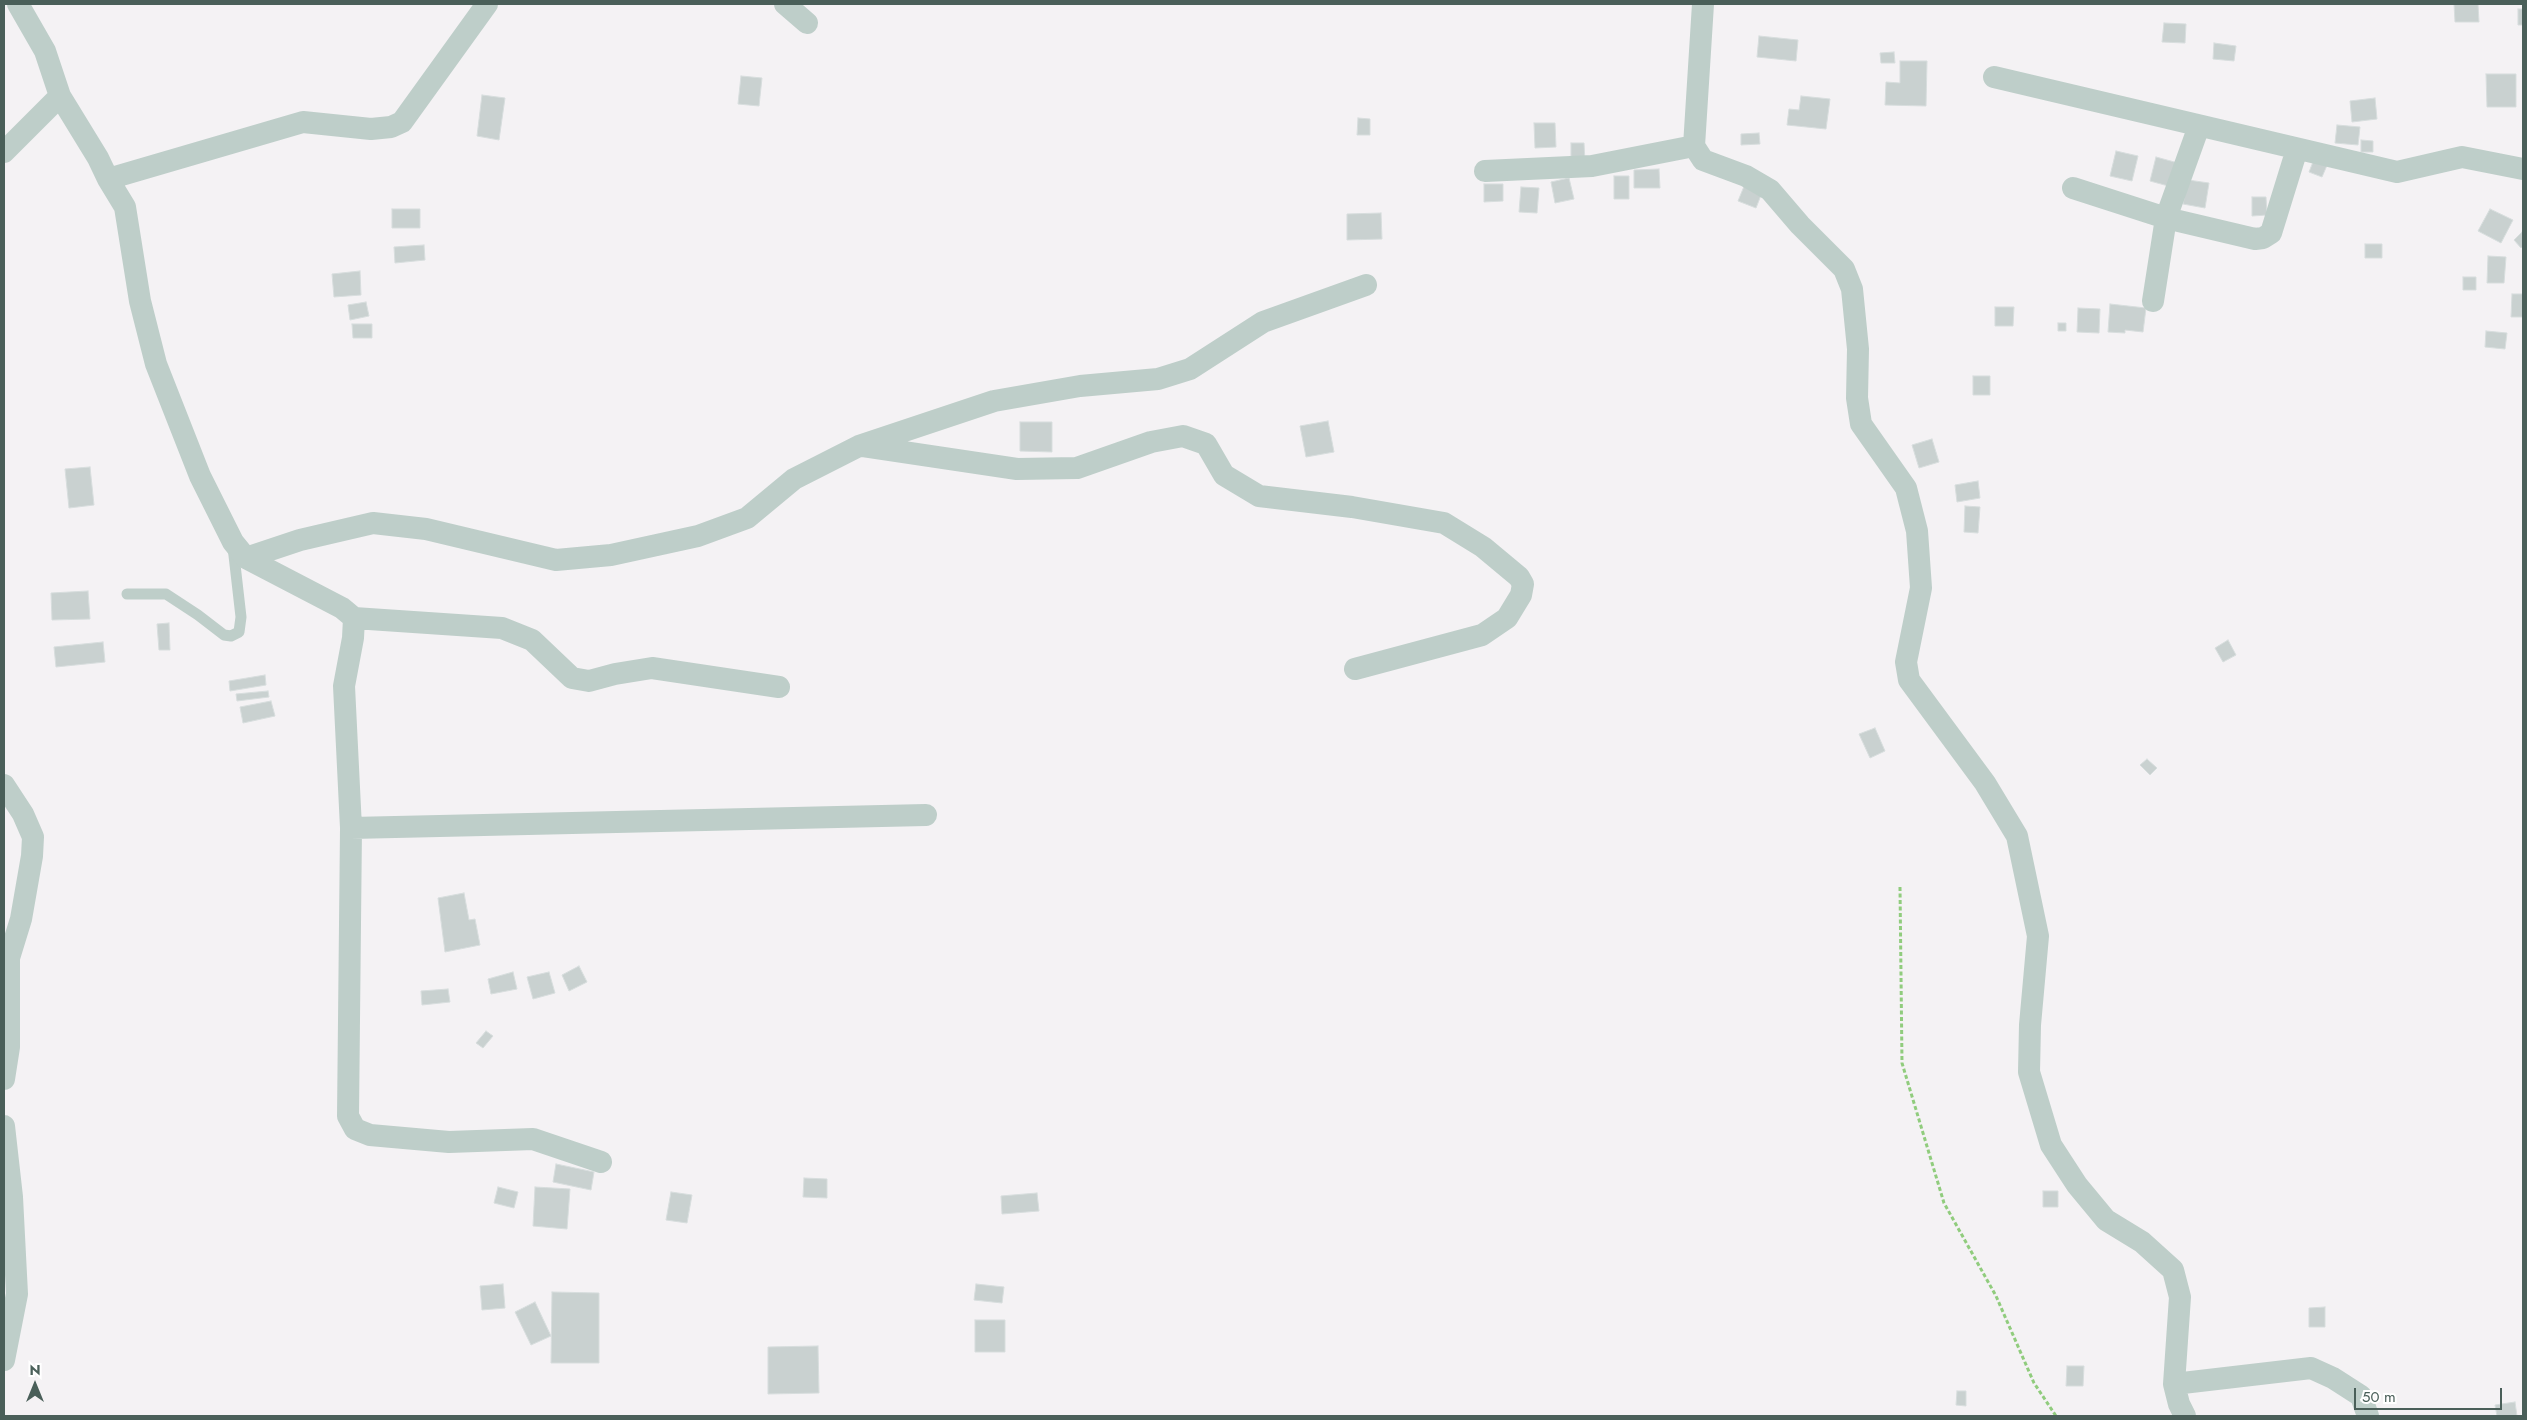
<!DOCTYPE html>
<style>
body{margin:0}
#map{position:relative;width:2527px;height:1420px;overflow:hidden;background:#f4f2f4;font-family:Jost,sans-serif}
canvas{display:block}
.frame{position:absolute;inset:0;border:5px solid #4a5f59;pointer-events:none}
.north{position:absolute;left:10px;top:1360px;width:50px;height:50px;-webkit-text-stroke:4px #fff;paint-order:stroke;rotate:0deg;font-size:14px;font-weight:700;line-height:20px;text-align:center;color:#4a5f59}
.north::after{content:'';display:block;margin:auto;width:18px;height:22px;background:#4a5f59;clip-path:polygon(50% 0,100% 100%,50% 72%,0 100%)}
.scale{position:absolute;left:2354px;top:1388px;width:148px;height:22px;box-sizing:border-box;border:2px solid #4a5f59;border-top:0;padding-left:6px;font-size:15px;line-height:18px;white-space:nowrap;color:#4a5f59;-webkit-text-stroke:4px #fff;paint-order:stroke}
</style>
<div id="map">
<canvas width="2527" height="1420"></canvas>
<div class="frame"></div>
<div class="north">N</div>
<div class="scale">50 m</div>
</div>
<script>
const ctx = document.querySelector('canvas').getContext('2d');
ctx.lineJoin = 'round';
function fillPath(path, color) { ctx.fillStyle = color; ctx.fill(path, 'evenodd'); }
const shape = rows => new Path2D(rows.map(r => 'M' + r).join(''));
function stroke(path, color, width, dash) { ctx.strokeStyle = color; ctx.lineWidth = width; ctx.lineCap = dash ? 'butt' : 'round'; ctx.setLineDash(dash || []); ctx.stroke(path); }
const building = shape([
 [2454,4,2478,4,2479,22,2455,22,2454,4],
 [2518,9,2523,9,2523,25,2518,25,2518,9],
 [2164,23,2186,24,2185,43,2162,42,2164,23],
 [1759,36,1798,40,1796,61,1757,57,1759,36],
 [2214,43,2236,46,2234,61,2213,59,2214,43],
 [1894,52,1895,63,1881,63,1880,53,1894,52],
 [1900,61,1927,61,1926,106,1885,105,1886,82,1900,83,1900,61],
 [2486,74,2516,74,2516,107,2487,107,2486,74],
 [741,76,762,78,759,106,738,104,741,76],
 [482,95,505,98,499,140,477,136,482,95],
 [1801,96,1830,99,1826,129,1787,125,1789,109,1799,110,1801,96],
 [2375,98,2377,119,2352,122,2350,101,2375,98],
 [1358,118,1370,119,1370,135,1357,135,1358,118],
 [1534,123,1555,123,1556,147,1535,148,1534,123],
 [2337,125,2360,127,2358,145,2335,143,2337,125],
 [1759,133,1760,144,1741,145,1741,134,1759,133],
 [2361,140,2373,141,2373,152,2361,152,2361,140],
 [1571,143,1584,143,1585,162,1571,162,1571,143],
 [2116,151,2138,156,2132,181,2110,176,2116,151],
 [2156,157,2178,163,2172,187,2150,181,2156,157],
 [2315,157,2328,163,2322,177,2309,172,2315,157],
 [1659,169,1660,188,1634,188,1634,170,1659,169],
 [1614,176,1629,176,1629,199,1614,199,1614,176],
 [1569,178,1574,199,1555,203,1551,182,1569,178],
 [2188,180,2209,183,2205,208,2183,204,2188,180],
 [1484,184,1503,184,1503,201,1484,202,1484,184],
 [1745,184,1763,190,1756,208,1738,201,1745,184],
 [1521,187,1539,188,1537,213,1519,212,1521,187],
 [2252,197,2266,197,2267,215,2252,216,2252,197],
 [392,209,420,209,420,228,392,228,392,209],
 [2490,209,2513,220,2501,243,2478,231,2490,209],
 [1381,213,1382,239,1347,240,1347,214,1381,213],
 [2522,232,2523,246,2521,248,2514,240,2522,232],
 [2365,244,2382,244,2382,258,2365,258,2365,244],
 [424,245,425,260,395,263,394,247,424,245],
 [2488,256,2506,257,2504,283,2487,283,2488,256],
 [360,271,361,295,334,297,332,274,360,271],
 [2463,277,2476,277,2476,290,2463,290,2463,277],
 [2512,294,2523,294,2523,317,2511,317,2512,294],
 [366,302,369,316,350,320,348,305,366,302],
 [2110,304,2146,308,2143,332,2125,330,2125,333,2108,332,2110,304],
 [1995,307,2014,307,2013,326,1995,326,1995,307],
 [2078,308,2100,309,2099,333,2077,332,2078,308],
 [2058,323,2066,323,2066,331,2058,331,2058,323],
 [352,324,372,324,372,338,353,338,352,324],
 [2486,331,2507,333,2505,349,2485,347,2486,331],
 [1973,376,1990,376,1990,395,1973,395,1973,376],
 [1328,421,1334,452,1306,457,1300,426,1328,421],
 [1020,422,1052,422,1052,452,1020,451,1020,422],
 [1932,439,1939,462,1919,468,1912,445,1932,439],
 [90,467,94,505,69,508,65,469,90,467],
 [1978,481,1980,498,1957,502,1955,485,1978,481],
 [1965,506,1980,507,1978,533,1964,532,1965,506],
 [88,591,90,619,52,620,51,593,88,591],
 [169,623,170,650,159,650,157,624,169,623],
 [2228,640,2236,655,2223,662,2215,648,2228,640],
 [103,642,105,662,56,667,54,647,103,642],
 [265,675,266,685,230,691,229,681,265,675],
 [268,691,269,697,237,701,236,694,268,691],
 [271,701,275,716,243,723,240,707,271,701],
 [1875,728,1885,751,1870,758,1859,734,1875,728],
 [2147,759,2157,768,2150,775,2140,765,2147,759],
 [464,893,469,920,475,919,480,945,445,952,438,898,464,893],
 [579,966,587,982,569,991,562,975,579,966],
 [513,972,517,989,491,994,488,979,513,972],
 [549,972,555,993,533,999,527,977,549,972],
 [448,989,450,1002,422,1005,421,991,448,989],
 [486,1031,493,1036,483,1048,476,1043,486,1031],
 [556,1164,594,1172,591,1190,553,1182,556,1164],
 [804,1178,827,1179,827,1198,803,1197,804,1178],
 [498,1187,518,1192,514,1208,494,1203,498,1187],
 [535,1187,570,1189,567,1229,533,1226,535,1187],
 [2043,1191,2058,1191,2058,1207,2043,1207,2043,1191],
 [671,1192,692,1195,687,1223,666,1220,671,1192],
 [1037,1193,1039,1211,1002,1214,1001,1196,1037,1193],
 [503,1284,505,1308,482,1310,480,1286,503,1284],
 [976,1284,1004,1287,1002,1303,974,1300,976,1284],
 [552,1292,599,1293,599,1363,551,1363,552,1292],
 [535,1302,551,1336,531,1345,515,1312,535,1302],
 [2325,1307,2325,1327,2309,1327,2309,1308,2325,1307],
 [975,1320,1005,1320,1005,1352,975,1352,975,1320],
 [818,1346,819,1393,768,1394,768,1347,818,1346],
 [2067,1366,2084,1366,2083,1386,2066,1386,2067,1366],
 [1957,1391,1966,1391,1966,1406,1956,1405,1957,1391],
 [2515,1402,2517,1416,2497,1416,2495,1405,2515,1402]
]);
fillPath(building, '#c9d1d0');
stroke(building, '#d7dddd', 1);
stroke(shape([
 [1900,887,1902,1063,1944,1203,1996,1296,2034,1383,2056,1416]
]), '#90cc7d', 3, [4, 2.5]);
stroke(shape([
 [127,594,166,594,198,615,224,635,231,636,239,632,241,617,233,547]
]), '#becec9', 11);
stroke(shape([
 [18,4,45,51,60,96,98,158,108,179,125,207,140,301,156,364,200,476,233,542,246,558,342,608,354,618,353,638,344,686,351,828,348,1116,355,1129,370,1135,449,1142,533,1139,601,1162],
 [785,4,807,23],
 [1703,4,1694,146,1703,160,1746,176,1770,190,1800,225,1844,269,1852,289,1858,349,1857,398,1861,424,1906,488,1917,531,1921,588,1906,662,1909,680,1985,783,2017,836,2038,936,2030,1025,2029,1072,2051,1145,2077,1185,2106,1220,2142,1242,2173,1270,2180,1297,2174,1384,2179,1404,2185,1416],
 [1994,77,2397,172,2462,157,2523,169],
 [4,152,60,96],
 [1485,171,1592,166,1694,146],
 [108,179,303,122,371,129,391,127,402,122,487,4],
 [2073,188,2166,218,2255,239,2263,238,2271,233,2297,149],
 [2153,301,2166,218,2199,126],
 [863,446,1017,469,1077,468,1151,442,1183,436,1206,444,1224,475,1259,496,1352,507,1444,523,1483,547,1519,577,1523,584,1521,595,1507,618,1482,635,1355,669],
 [246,558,300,540,373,523,426,529,556,560,611,555,698,536,747,518,794,479,859,446,994,401,1080,386,1158,379,1190,369,1263,322,1366,285],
 [354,618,502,628,532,640,572,678,589,681,615,674,652,668,779,687],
 [4,785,23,814,33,837,32,856,21,919,9,958,9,1047,4,1079],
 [351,828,926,815],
 [4,1126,12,1197,17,1294,4,1360],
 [2174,1384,2311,1368,2333,1378,2361,1396,2368,1416]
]), '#becec9', 22);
</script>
